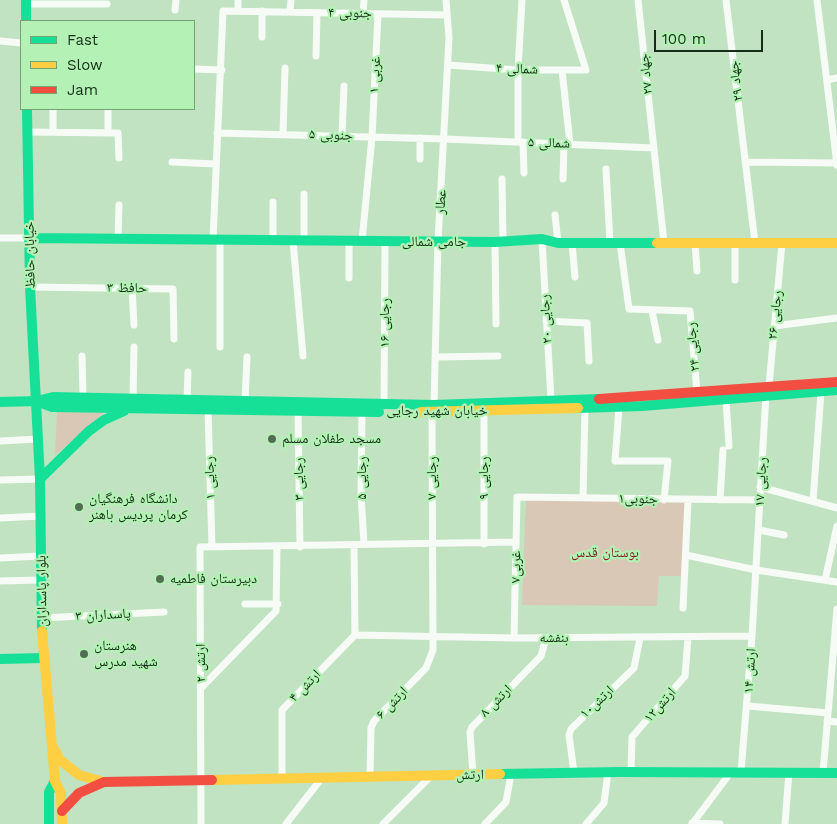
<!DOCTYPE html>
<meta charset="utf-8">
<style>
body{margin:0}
#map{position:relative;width:837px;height:824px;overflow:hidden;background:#c1e3c2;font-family:"Work Sans",sans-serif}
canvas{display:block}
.legend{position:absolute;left:20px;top:20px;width:175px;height:90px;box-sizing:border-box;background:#b3f1b5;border:1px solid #74a376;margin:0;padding:6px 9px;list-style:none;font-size:15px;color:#152e17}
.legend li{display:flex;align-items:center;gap:10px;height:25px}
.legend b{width:25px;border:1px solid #74a376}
.scale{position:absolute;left:654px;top:30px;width:109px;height:22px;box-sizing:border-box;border:2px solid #152e17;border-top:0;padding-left:6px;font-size:15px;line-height:18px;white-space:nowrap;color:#152e17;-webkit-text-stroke:4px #b3f1b5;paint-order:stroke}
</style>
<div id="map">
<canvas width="837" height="824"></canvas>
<ul class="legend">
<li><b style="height:6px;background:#16e098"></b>Fast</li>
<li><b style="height:6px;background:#ffcf43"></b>Slow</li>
<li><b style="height:6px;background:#f24e42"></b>Jam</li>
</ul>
<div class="scale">100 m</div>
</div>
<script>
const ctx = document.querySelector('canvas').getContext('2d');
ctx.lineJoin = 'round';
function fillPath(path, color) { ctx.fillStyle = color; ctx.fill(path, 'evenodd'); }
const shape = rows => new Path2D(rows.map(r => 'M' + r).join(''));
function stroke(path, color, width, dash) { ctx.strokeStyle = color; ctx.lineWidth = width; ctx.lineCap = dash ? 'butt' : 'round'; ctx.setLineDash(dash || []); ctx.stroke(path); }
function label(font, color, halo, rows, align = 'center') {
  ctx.font = font + ' "Work Sans","Noto Naskh Arabic",sans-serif'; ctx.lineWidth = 4.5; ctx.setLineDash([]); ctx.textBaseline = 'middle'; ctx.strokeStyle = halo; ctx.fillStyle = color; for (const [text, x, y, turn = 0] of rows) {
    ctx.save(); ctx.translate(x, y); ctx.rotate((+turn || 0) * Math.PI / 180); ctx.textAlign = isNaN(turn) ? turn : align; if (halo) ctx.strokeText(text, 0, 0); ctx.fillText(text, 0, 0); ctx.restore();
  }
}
fillPath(shape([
 [57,412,105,412,55,455],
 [526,500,688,502,682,576,659,576,657,606,522,605]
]), '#d8c8b5');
stroke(shape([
 [638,0,664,243],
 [726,0,755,243],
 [817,0,837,165],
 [26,4,107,4],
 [175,10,176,0],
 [238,10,238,0],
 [290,12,291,0],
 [363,14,364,0],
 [262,37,262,11],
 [0,41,21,43],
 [316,56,317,13],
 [448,65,518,70,586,70,564,0],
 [194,69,222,70],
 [562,70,570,144],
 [827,80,837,78],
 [28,132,118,133,119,158],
 [53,132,53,109],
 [108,133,108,109],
 [217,133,445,139,654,148],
 [283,134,285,68],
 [342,135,344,86],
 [518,142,518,70,522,0],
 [523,142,524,173],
 [420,159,420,138],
 [172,162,215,164],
 [745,162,837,163],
 [606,169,610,243],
 [502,179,503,242],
 [563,179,564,144],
 [273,202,273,241],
 [555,215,558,243],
 [0,238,30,238],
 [118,239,119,205],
 [542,239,551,400],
 [213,240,223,11,447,15],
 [293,241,303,356],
 [304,241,304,194],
 [349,241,349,278],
 [362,241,372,137,378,14],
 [495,242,496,324],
 [572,243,575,277],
 [620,243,629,309,690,311,697,392],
 [695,243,697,271],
 [735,243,735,280],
 [30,287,173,289,174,339],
 [132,288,134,325],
 [652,311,658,340],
 [546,321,587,323,589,361],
 [774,326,837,318],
 [220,347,220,240],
 [82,356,83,397],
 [436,357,498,356],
 [769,386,782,243],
 [133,399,134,347],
 [187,400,188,372],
 [726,400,729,446],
 [245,401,247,357],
 [384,405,385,242],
 [434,405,438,241,449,38,446,0],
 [619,407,615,461,668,461,664,500],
 [208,409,212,547],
 [298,410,300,547],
 [362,412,361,494,364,544],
 [0,441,39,439],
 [0,480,40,479],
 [760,487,837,508],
 [583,498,585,408],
 [720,500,723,450],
 [813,501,821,392],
 [0,518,41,516],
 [759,530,784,535],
 [484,544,484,412],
 [354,545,355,635],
 [686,555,756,570,837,582],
 [0,558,41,556],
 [825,580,837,526],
 [0,581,41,580],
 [245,604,278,604],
 [683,608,688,500],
 [41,618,164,612],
 [355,635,514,638,752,636],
 [514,638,517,497,760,500],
 [201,688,276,611,277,547],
 [748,706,828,713],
 [827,721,837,722],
 [631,772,632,737,685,676,688,638],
 [741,772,752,636,766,394],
 [823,772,837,609],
 [574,773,569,735,571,729,634,668,640,638],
 [473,775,470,732,472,727,541,656,546,638],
 [370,777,371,728,374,721,426,668,433,650,432,412],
 [282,779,282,710,355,635],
 [692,823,720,824],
 [201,824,200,547,516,542],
 [286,824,321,779],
 [383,824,431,776],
 [485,824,506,802,511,774],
 [586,824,604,803,608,772],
 [692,824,731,772],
 [785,824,789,772]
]), '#f6fbf6', 7);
stroke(shape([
 [26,0,26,21],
 [27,109,30,287,40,479,42,631],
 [30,238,495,242,542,239,558,243,657,243],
 [37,401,52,407,379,412],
 [0,402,37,401,53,397,434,405,599,399],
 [578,408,642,406,837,390],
 [40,479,89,431,104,420,124,411],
 [0,659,44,658],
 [500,774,620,772,837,773],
 [49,824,49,792,55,781]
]), '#16e098', 10);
stroke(shape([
 [657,243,837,243],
 [421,412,578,408],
 [42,631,55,781,61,793,62,824],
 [53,747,60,760,79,775,104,782],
 [212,780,500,774]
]), '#ffcf43', 10);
stroke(shape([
 [599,399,837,382],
 [62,811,79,793,104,782,212,780]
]), '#f24e42', 10);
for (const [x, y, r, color] of [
 [272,439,5,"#516d53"],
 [79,507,5,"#516d53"],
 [160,579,5,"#516d53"],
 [84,654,5,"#516d53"]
]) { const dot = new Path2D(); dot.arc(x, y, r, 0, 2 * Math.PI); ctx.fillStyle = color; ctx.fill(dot); stroke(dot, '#b3f1b5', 2); }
label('14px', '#152e17', '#b3f1b5', [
 ["جنوبی ۴",350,13,1],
 ["شمالی ۴",517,69,2],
 ["جهاد ۲۷",646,74,-96],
 ["غربی ۱",375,75,-87],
 ["جهاد ۲۹",736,81,-97],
 ["جنوبی ۵",331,135,2],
 ["شمالی ۵",549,143,2],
 ["عطار",441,202,-86],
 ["جامی شمالی",434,242],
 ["خیابان حافظ",30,255,-91],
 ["حافظ ۳",127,288,1],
 ["رجایی ۲۶",775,315,-84],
 ["رجایی ۲۰",546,319,-93],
 ["رجایی ۱۶",385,323,-90],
 ["رجایی ۲۴",693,347,-95],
 ["خیابان شهید رجایی",437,411],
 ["رجایی ۱",210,478,-92],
 ["رجایی ۵",362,478,-90],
 ["رجایی ۷",432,478,-90],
 ["رجایی ۹",484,478,-90],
 ["رجایی ۳",299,479,-91],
 ["رجایی ۱۷",761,482,-87],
 ["جنوبی۱",638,499,1],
 ["غربی۷",516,567,-89],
 ["بلوار پاسداران",42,591,-91],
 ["پاسداران ۳",103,615,-3],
 ["بنفشه",554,638],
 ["ارتش ۲",201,663,-90],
 ["ارتش ۱۴",750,671,-86],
 ["ارتش ۴",305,686,-46],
 ["ارتش ۸",496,701,-45],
 ["ارتش۱۰",597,702,-43],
 ["ارتش ۶",392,703,-46],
 ["ارتش۱۲",660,705,-49],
 ["ارتش",470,775,-1]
]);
label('14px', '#152e17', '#b3f1b5', [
 ["مسجد طفلان مسلم",282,439],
 ["دانشگاه فرهنگیان",89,499],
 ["کرمان پردیس باهنر",89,515],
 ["دبیرستان فاطمیه",170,579],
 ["هنرستان",94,646],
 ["شهید مدرس",94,662]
], 'left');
label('14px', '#841f1f', '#b3f1b5', [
 ["بوستان قدس",605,553]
]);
</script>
